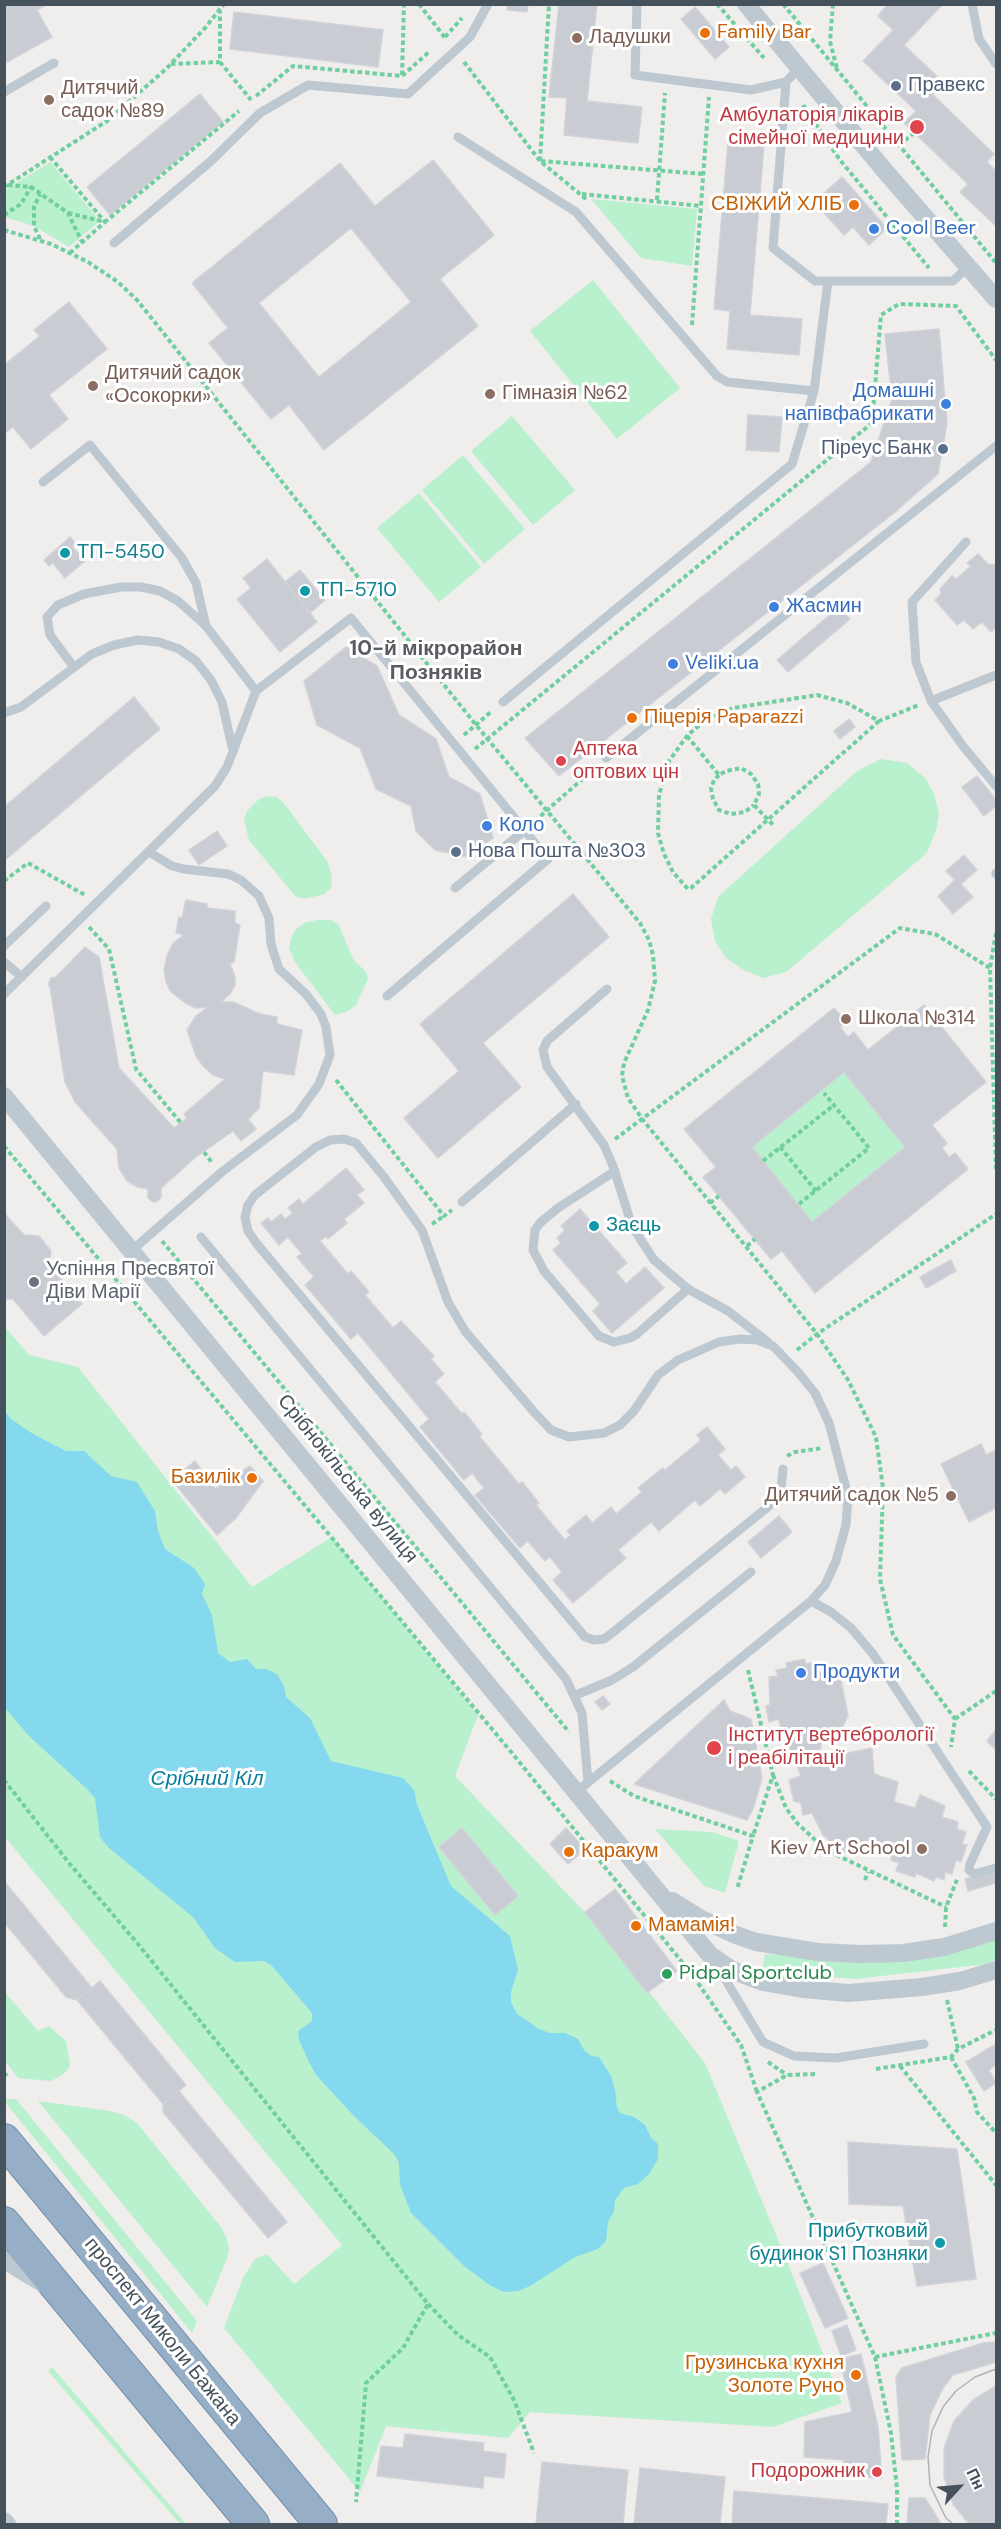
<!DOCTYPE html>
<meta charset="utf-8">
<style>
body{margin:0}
#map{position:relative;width:1001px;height:2529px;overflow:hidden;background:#f0eded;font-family:"DM Sans",sans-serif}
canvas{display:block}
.frame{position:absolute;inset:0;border:6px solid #45515b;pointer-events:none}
.north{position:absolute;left:929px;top:2457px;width:60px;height:60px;-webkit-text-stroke:4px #fff;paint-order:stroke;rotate:64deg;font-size:16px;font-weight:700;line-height:24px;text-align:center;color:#45515b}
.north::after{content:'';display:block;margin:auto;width:21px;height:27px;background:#45515b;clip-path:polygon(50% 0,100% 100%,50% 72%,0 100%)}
</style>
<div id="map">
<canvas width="1001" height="2529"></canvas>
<div class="frame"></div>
<div class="north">Пн</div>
</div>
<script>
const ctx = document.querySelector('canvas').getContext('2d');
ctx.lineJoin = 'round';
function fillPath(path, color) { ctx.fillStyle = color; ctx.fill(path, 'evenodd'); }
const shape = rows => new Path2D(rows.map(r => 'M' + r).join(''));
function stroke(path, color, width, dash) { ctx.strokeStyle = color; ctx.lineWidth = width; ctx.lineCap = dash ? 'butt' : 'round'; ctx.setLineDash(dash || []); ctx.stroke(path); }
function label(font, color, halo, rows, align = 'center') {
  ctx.font = font + ' "DM Sans",sans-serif'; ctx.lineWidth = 6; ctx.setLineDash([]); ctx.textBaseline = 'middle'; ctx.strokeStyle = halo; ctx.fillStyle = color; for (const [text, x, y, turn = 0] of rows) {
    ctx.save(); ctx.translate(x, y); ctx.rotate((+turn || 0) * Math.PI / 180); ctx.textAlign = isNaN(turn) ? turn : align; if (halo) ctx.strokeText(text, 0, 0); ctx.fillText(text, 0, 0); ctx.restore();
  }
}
fillPath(shape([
 [50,162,100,221,69,247,34,226,5,217,5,190],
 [591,199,697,209,692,266,641,258],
 [593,280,680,388,617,439,530,331],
 [512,416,575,490,533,525,471,451],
 [463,455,525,529,484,564,422,490],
 [419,493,481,567,439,602,377,528],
 [881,759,907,763,925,778,934,793,939,814,936,831,926,854,786,972,763,978,742,969,726,958,715,941,711,919,718,897,857,771],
 [268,796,276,797,283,802,327,861,332,876,331,888,325,894,304,899,295,896,249,840,244,820,247,811,259,799],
 [317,920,331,920,339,925,353,959,366,972,368,979,356,1005,346,1012,335,1015,295,962,289,948,291,939,295,930,304,923],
 [844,1072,905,1147,812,1222,752,1147],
 [4,1326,29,1355,78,1367,252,1587,332,1537,478,1715,455,1776,595,1923,705,2063,791,2271,842,2403,773,2427,530,2412,508,2438,386,2426,360,2492,224,2328,243,2278,255,2259,267,2254,294,2284,342,2245,5,1837],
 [655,1829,712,1832,739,1841,725,1893,704,1886],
 [996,1940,996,1960,987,1964,855,1979,762,1971,765,1954,859,1961,926,1957],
 [4,1991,38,2031,49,2026,66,2041,70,2066,64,2074,51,2081,18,2078,5,2061],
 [4,2099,16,2099,197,2321,192,2333,5,2102],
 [38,2101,110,2111,124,2115,137,2123,221,2227,227,2239,229,2249,227,2258,207,2307],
 [52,2367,186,2524,180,2524,48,2371]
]), '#b9f0ce');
fillPath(shape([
 [4,1410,11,1419,33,1434,66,1451,84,1451,111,1476,137,1482,155,1511,158,1531,165,1549,194,1568,205,1584,202,1594,212,1615,218,1653,230,1662,247,1659,256,1669,266,1669,277,1674,284,1686,286,1697,310,1718,331,1761,403,1778,414,1790,417,1805,451,1886,510,1936,518,1970,511,1992,511,2002,517,2014,539,2029,550,2033,565,2033,578,2039,584,2050,591,2056,599,2057,611,2076,615,2090,617,2108,620,2113,634,2117,645,2125,651,2138,658,2144,658,2159,649,2174,638,2184,624,2188,615,2200,614,2211,608,2222,606,2241,598,2249,575,2257,530,2286,518,2291,504,2292,491,2286,464,2266,411,2213,400,2184,399,2163,395,2155,354,2116,316,2075,309,2062,299,2040,298,2031,312,2021,312,2013,272,1966,264,1961,235,1962,215,1948,193,1917,109,1848,100,1837,95,1798,87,1789,29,1736,5,1708]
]), '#84d9ef');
const building = shape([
 [4,4,47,4,37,10,52,37,7,62,4,58,4,4],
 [508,4,528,4,527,12,507,10,508,4],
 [559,4,597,4,587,101,642,107,638,143,564,135,567,98,549,97,559,4],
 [888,4,943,4,904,45,944,83,933,95,994,154,987,162,996,171,996,226,960,192,968,184,904,123,916,111,863,61,893,30,878,16,888,4],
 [695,7,729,47,715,59,681,19,695,7],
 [234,12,383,30,378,67,230,49,234,12],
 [200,94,223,122,110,215,87,187,200,94],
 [728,142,764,145,750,315,802,319,799,355,727,349,730,311,714,309,728,142],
 [433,160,494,235,440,279,478,326,324,450,289,405,271,419,209,343,228,328,192,283,340,163,375,206,433,160],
 [351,228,411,302,319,377,259,303,351,228],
 [842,177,887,228,869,245,853,227,844,235,814,202,842,177],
 [69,302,107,349,49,395,68,419,31,449,13,427,4,434,4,365,40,336,34,330,69,302],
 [939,329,947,423,938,474,894,513,559,776,525,738,871,462,892,399,885,334,939,329],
 [748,415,782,417,779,452,746,450,748,415],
 [70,537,75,543,72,546,85,561,65,578,53,563,49,566,44,560,70,537],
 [978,554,988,564,996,565,996,627,991,632,982,622,973,629,964,620,957,625,935,600,941,594,940,589,952,576,956,579,971,566,967,563,978,554],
 [267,559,317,622,280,652,237,599,251,588,243,578,267,559],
 [300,570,325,600,310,613,285,582,300,570],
 [839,607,850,619,788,672,777,660,839,607],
 [346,647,377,666,399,715,436,739,449,777,480,794,493,838,468,857,435,850,416,831,411,806,376,789,360,748,317,725,304,681,346,647],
 [134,697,160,729,4,861,4,807,134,697],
 [849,719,855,727,840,739,834,731,849,719],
 [977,776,996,800,996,806,984,816,962,787,977,776],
 [217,831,227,846,199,865,189,850,217,831],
 [964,855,977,870,961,884,973,897,953,914,938,896,955,880,946,871,964,855],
 [573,894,609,937,483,1043,521,1087,438,1158,404,1118,459,1071,420,1024,573,894],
 [186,900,207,904,207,908,235,911,235,923,240,925,234,962,230,964,235,977,235,985,230,994,221,1002,233,1002,260,1014,277,1017,277,1024,302,1030,294,1075,263,1071,259,1108,248,1119,256,1129,241,1141,233,1131,197,1156,161,1188,161,1197,158,1201,153,1202,148,1198,148,1189,138,1187,127,1181,119,1168,117,1149,75,1102,65,1082,50,987,48,985,51,978,56,977,85,947,99,957,119,1068,174,1128,187,1118,184,1114,225,1079,213,1075,203,1066,196,1056,187,1030,196,1016,208,1007,196,1008,187,1004,171,992,166,982,164,970,167,956,173,943,184,935,176,933,179,917,182,918,186,900],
 [924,1005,986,1082,932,1125,947,1143,942,1148,949,1157,955,1153,968,1169,815,1293,782,1251,771,1259,703,1177,716,1167,684,1129,834,1008,846,1022,840,1027,848,1037,854,1032,868,1050,924,1005],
 [844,1072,905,1147,812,1222,752,1147,844,1072],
 [346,1168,364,1190,357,1195,364,1203,344,1219,347,1223,328,1239,326,1236,320,1241,348,1274,351,1271,369,1292,365,1295,393,1328,401,1321,434,1356,431,1359,444,1374,435,1382,462,1414,464,1412,482,1434,479,1436,519,1484,522,1482,530,1492,539,1503,536,1505,565,1540,571,1535,567,1531,586,1515,592,1523,611,1507,616,1514,642,1492,638,1488,663,1468,665,1470,701,1440,697,1435,707,1427,725,1449,718,1455,731,1470,736,1466,745,1477,725,1494,720,1489,700,1506,695,1500,659,1531,651,1522,618,1550,626,1558,573,1603,553,1580,562,1572,550,1557,545,1561,528,1541,520,1548,475,1495,484,1488,472,1473,464,1480,420,1427,429,1419,358,1333,351,1339,305,1285,314,1277,297,1257,302,1254,288,1237,279,1245,261,1223,268,1218,271,1222,281,1214,285,1219,293,1213,288,1208,299,1199,303,1204,346,1168],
 [580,1209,627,1263,616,1272,626,1284,645,1267,664,1288,612,1333,593,1311,600,1304,553,1250,561,1243,557,1238,565,1230,561,1226,580,1209],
 [4,1213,24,1235,39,1236,51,1251,49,1265,82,1304,44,1336,13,1299,4,1299,4,1213],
 [951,1260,956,1271,926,1288,920,1277,951,1260],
 [981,1444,986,1455,996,1450,996,1508,969,1522,941,1464,981,1444],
 [195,1461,215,1489,250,1466,263,1481,236,1518,217,1535,172,1480,195,1461],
 [779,1516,792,1532,761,1558,748,1542,779,1516],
 [804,1659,806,1664,815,1662,818,1673,825,1670,826,1678,840,1675,848,1716,843,1726,822,1737,820,1752,823,1758,872,1748,874,1774,898,1782,894,1802,915,1808,920,1795,945,1806,942,1817,958,1822,957,1829,966,1832,962,1844,967,1845,961,1862,956,1860,952,1874,945,1872,944,1880,936,1877,934,1881,916,1873,915,1877,896,1871,899,1863,891,1860,892,1856,872,1848,870,1851,859,1846,855,1855,831,1848,832,1843,823,1835,812,1813,803,1815,801,1803,794,1801,789,1780,801,1776,778,1719,769,1722,766,1706,770,1705,769,1677,778,1676,776,1670,787,1668,786,1663,804,1659],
 [603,1696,610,1704,602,1710,595,1702,603,1696],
 [724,1700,730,1711,751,1719,762,1778,753,1809,747,1820,634,1784,724,1700],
 [996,1730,996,1750,987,1741,996,1730],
 [462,1828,518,1896,495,1915,439,1847,462,1828],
 [566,1828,585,1849,568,1864,550,1844,566,1828],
 [996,1870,996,1883,968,1891,965,1879,996,1870],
 [4,1881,92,1988,77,2000,66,1997,4,1922,4,1881],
 [615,1889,677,1971,647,1993,585,1912,615,1889],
 [100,1981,186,2085,163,2104,77,2000,100,1981],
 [996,2044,996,2065,989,2070,996,2083,984,2091,966,2062,996,2044],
 [179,2091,287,2222,268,2238,163,2112,163,2104,179,2091],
 [848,2142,957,2149,976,2279,917,2286,903,2206,849,2204,848,2142],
 [823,2263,848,2318,825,2328,800,2273,823,2263],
 [847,2325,856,2350,841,2356,832,2331,847,2325],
 [996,2342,996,2362,953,2375,943,2388,930,2415,925,2459,902,2460,896,2377,902,2368,983,2343,996,2342],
 [861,2354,878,2427,882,2478,842,2476,844,2460,804,2457,805,2422,852,2412,840,2359,861,2354],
 [996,2386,996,2524,969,2524,953,2504,944,2477,944,2448,954,2421,973,2400,996,2386],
 [405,2434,484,2443,483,2451,506,2454,504,2478,484,2476,483,2488,377,2476,381,2446,403,2448,405,2434],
 [542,2462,628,2470,623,2524,536,2524,542,2462],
 [640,2468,725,2477,720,2524,634,2524,640,2468],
 [734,2491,888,2504,886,2524,732,2524,734,2491],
 [909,2498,925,2498,941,2524,907,2524,909,2498]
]);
fillPath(building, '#c9ccd2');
stroke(building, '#d1d3d9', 1.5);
const trunk = shape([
 [4,2140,321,2524],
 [4,2223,253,2524]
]);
stroke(trunk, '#6e8baa', 34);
stroke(shape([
 [419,4,446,39],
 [717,4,764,58],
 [783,4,996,263],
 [833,4,830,41,837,69],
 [445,37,462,18],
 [220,62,251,100],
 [464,62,540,161,586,199],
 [171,64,220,62,220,11],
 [402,75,404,4],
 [256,96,293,66,402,76,429,52],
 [803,105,840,160,929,268],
 [899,145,914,133],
 [50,157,105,222,70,253],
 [540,161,549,4],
 [541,161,703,174],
 [8,185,31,187,68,213,82,242],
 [4,187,107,121,166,69,205,28,224,4],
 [582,194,701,206],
 [657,200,665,93],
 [68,213,105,222,239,111],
 [4,215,21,204,31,187],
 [4,230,51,244,88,262,118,282,137,300,476,725,640,923,649,940,653,955,655,981,648,1010,624,1063,622,1076,628,1098,643,1120,817,1334,848,1380,876,1437,883,1488,880,1579,893,1635,955,1719,951,1747],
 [40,239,34,226,34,207,40,194],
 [692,325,709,97],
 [879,721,691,888,688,889,673,872,664,854,658,833,659,795,669,761,687,736,704,721,733,708,817,695,847,703,879,721,919,705],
 [464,735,492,711],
 [687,736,719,775,726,771,741,768,751,774,758,784,759,794,754,805,774,826],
 [475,749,872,423,881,315,899,304,956,306,996,360],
 [719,775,714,780,711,788,713,799,719,810,731,814,745,812,754,805],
 [535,821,597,766],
 [4,881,28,863,85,895],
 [89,927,109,949,136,1069,181,1123],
 [996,933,990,968,996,1169],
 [336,1080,444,1216,452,1210],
 [615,1139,900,928,935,934,990,968],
 [4,1146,512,1753,691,1973,741,2045,757,2092],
 [780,1147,816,1191],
 [204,1152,213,1164],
 [763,1161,834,1105],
 [710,1203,719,1196],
 [799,1204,869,1148,824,1093],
 [432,1224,444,1216],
 [162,1241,569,1732],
 [747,1246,755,1239],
 [797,1350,817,1334,996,1214],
 [787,1456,795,1452,823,1448],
 [748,1670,773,1775,753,1836],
 [955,1719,996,1691],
 [969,1771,996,1799],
 [773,1775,786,1808,797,1823,826,1850,946,1907],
 [4,1780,69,1863,138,1944,428,2304,403,2348,366,2383,356,2502],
 [610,1781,634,1796,753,1836,737,1889],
 [865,1880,868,1872],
 [945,1927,946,1907,958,1877],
 [947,2000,958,2049],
 [951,2057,974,2098,977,2112,996,2133],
 [768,2062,787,2075],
 [900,2066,996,2185],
 [876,2069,951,2057,958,2049,996,2030],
 [4,2073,7,2076],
 [815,2074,787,2075,757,2092,875,2357,891,2433,897,2489,897,2524],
 [428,2304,458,2335,490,2357,514,2400,534,2453],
 [875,2357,996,2333]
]), '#70cf9f', 4, [4.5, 3]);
stroke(shape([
 [637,4,635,75,751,90,786,82],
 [972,4,979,39,996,64],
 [799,68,786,82,773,248,815,281,953,281,968,267],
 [4,92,54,63],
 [458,137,576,212,717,376,727,382,814,391],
 [114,243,211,161,260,113,308,85,408,94,470,37,488,4],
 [966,542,912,602,916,662,931,701,963,746,996,786],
 [73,666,50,635,47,617,58,605,84,594,121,587,141,587,160,591,178,601,205,625],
 [256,691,351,618,548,859,387,996],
 [931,701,996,675],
 [503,702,792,464,814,391,828,281],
 [4,713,21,707,92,654,114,645,138,640,159,642,179,649,196,661,211,680,222,702,232,747],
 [606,758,996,446],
 [996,874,996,873],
 [455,888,525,830],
 [4,946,46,906],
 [4,962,22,977],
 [607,989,547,1041,543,1050,547,1067,604,1145,613,1166,632,1226,654,1260,688,1289,728,1311,768,1342],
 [4,994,215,786,227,767,256,691,206,626,196,583,182,558,90,445,43,482],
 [615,1171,558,1208,541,1222,535,1230,533,1250,544,1271,599,1336,614,1342,630,1338,637,1334,688,1289],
 [462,1202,576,1104],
 [201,1237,566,1679,582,1713,588,1782],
 [131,1251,223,1171,297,1115,319,1084,330,1055,326,1027,321,1014,306,994,279,969,271,944,269,918,259,896,241,880,228,874,184,869,172,866,149,852],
 [811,1601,831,1612,851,1628,873,1654,987,1827],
 [576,1695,612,1680,633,1667,751,1572],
 [575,1793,811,1601,825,1585,836,1561,846,1525,848,1496,829,1423,815,1393,797,1371,773,1346,757,1340,740,1339,719,1342,678,1360,658,1375,634,1411,620,1425,604,1433,569,1437,551,1430,534,1412,465,1331,448,1302,422,1230,384,1177,356,1143,344,1139,330,1140,316,1147,255,1195,248,1205,245,1217,248,1231,257,1244,585,1637,594,1640,604,1639,612,1633,769,1506,781,1490,783,1469],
 [987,1827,970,1864,969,1870,974,1874,996,1868],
 [716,1964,763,2042,794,2056,836,2058,924,2044]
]), '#bdc8d0', 9);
stroke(shape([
 [746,4,885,171,996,299],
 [4,1096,710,1955,732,1970,763,1982,803,1989,848,1993,922,1987,960,1981,996,1970],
 [672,1901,701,1919,736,1935,756,1942,818,1952,861,1954,903,1953,944,1947,996,1931],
 [4,2260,44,2284],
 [4,2521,7,2524]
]), '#bdc8d0', 18);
stroke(trunk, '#96aec6', 32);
stroke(shape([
 [953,2524,946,2518,930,2485,928,2457,932,2431,943,2407,956,2391,975,2377,996,2369]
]), '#afb2b8', 1.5);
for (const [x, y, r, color] of [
 [705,33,6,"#e8710a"],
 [577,38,6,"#8d6e63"],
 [896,86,6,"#5c6f8a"],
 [49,100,6,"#8d6e63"],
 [917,127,8,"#e0444e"],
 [854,205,6,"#e8710a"],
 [874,229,6,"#3f7fe0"],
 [93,386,6,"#8d6e63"],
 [490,394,6,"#8d6e63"],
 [946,404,6,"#3f7fe0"],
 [943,449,6,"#5c6f8a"],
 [65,553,6,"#0f9aa8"],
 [305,591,6,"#0f9aa8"],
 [774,607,6,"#3f7fe0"],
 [673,664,6,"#3f7fe0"],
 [632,718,6,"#e8710a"],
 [561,761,6,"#e0444e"],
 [487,826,6,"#3f7fe0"],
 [456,852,6,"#5c6f8a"],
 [846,1019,6,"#8d6e63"],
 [594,1226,6,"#0f9aa8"],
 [34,1282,6,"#6b7280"],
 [252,1478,6,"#e8710a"],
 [951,1496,6,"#8d6e63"],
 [801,1673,6,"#3f7fe0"],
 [714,1748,8,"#e0444e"],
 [922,1849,6,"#8d6e63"],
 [569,1852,6,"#e8710a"],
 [636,1926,6,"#e8710a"],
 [667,1974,6,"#2e9e5b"],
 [940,2243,6,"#0f9aa8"],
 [856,2375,6,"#e8710a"],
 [877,2472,6,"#e0444e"]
]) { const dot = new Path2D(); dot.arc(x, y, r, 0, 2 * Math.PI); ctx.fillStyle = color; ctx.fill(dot); stroke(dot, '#fff', 2); }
label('20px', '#c56008', '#fff', [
 ["Family Bar",717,33],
 ["СВІЖИЙ ХЛІБ",842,205,"right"],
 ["Піцерія Paparazzi",644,718],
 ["Базилік",240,1478,"right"],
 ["Каракум",581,1852],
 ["Мамамія!",648,1926],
 ["Грузинська кухня",844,2364,"right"],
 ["Золоте Руно",844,2387,"right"]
], 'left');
label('20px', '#785e54', '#fff', [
 ["Ладушки",589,38],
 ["Дитячий",61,89],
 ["садок №89",61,112],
 ["Дитячий садок",105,374],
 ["«Осокорки»",105,397],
 ["Гімназія №62",502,394],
 ["Школа №314",858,1019],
 ["Дитячий садок №5",939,1496,"right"],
 ["Kiev Art School",910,1849,"right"]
], 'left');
label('20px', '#4e5e75', '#fff', [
 ["Правекс",908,86],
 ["Піреус Банк",931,449,"right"],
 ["Нова Пошта №303",468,852]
], 'left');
label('20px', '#be3a42', '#fff', [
 ["Амбулаторія лікарів",904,116],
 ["сімейної медицини",904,139],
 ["Аптека",573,750,"left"],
 ["оптових цін",573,773,"left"],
 ["Інститут вертебрології",728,1736,"left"],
 ["і реабілітації",728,1759,"left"],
 ["Подорожник",865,2472]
], 'right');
label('20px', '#366cbe', '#fff', [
 ["Cool Beer",886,229],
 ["Домашні",934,392,"right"],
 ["напівфабрикати",934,415,"right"],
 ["Жасмин",786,607],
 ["Veliki.ua",685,664],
 ["Коло",499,826],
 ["Продукти",813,1673]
], 'left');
label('20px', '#0d838f', '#fff', [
 ["ТП-5450",77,553],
 ["ТП-5710",317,591],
 ["Заєць",606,1226],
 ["Прибутковий",928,2232,"right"],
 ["будинок S1 Позняки",928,2255,"right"]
], 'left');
label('20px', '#5b616d', '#fff', [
 ["Успіння Пресвятої",46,1270],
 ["Діви Марії",46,1293]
], 'left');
label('20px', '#45515b', '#fff', [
 ["Срібнокільська вулиця",347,1479,51],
 ["проспект Миколи Бажана",162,2332,51]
]);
label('20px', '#27864d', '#fff', [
 ["Pidpal Sportclub",679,1974]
], 'left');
label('bold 21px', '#595d62', '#fff', [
 ["10-й мікрорайон",436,649],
 ["Позняків",436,673]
]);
label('italic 21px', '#087e9c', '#fff', [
 ["Срібний Кіл",207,1779]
]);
</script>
